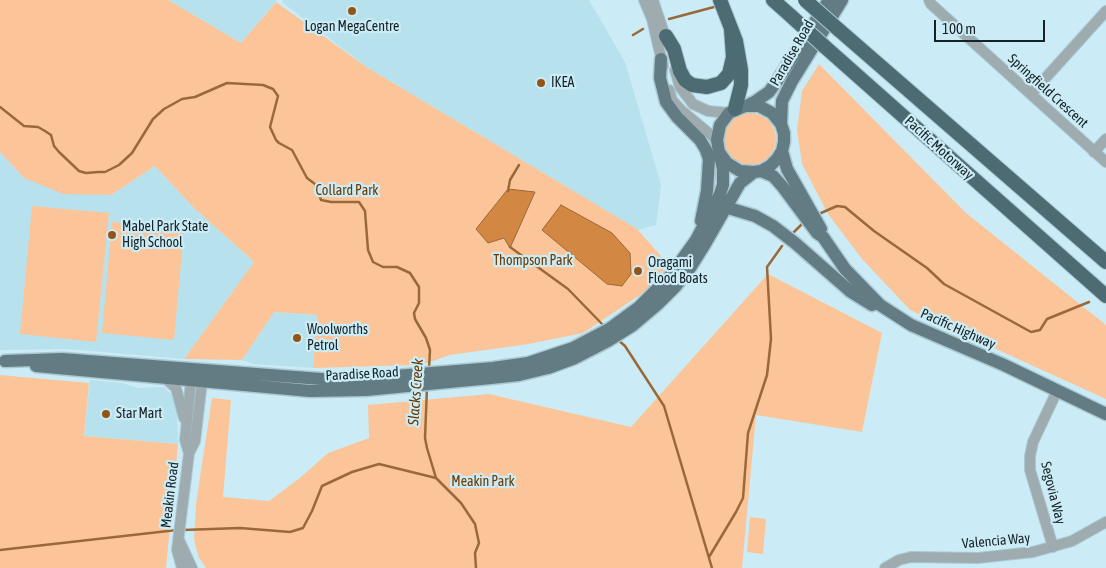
<!DOCTYPE html>
<style>
body{margin:0}
#map{position:relative;width:1106px;height:568px;overflow:hidden;background:#cbecf6;font-family:"Asap Condensed",sans-serif}
canvas{display:block}
.scale{position:absolute;left:934px;top:20px;width:111px;height:22px;box-sizing:border-box;border:2px solid #162226;border-top:0;padding-left:6px;font-size:15px;line-height:18px;white-space:nowrap;color:#162226;-webkit-text-stroke:4px #cbecf6;paint-order:stroke}
</style>
<div id="map">
<canvas width="1106" height="568"></canvas>
<div class="scale">100 m</div>
</div>
<script>
const ctx = document.querySelector('canvas').getContext('2d');
ctx.lineJoin = 'round';
function fillPath(path, color) { ctx.fillStyle = color; ctx.fill(path, 'evenodd'); }
const shape = rows => new Path2D(rows.map(r => 'M' + r).join(''));
function stroke(path, color, width, dash) { ctx.strokeStyle = color; ctx.lineWidth = width; ctx.lineCap = dash ? 'butt' : 'round'; ctx.setLineDash(dash || []); ctx.stroke(path); }
function label(font, color, halo, rows, align = 'center') {
  ctx.font = font + ' "Asap Condensed",sans-serif'; ctx.lineWidth = 4.5; ctx.setLineDash([]); ctx.textBaseline = 'middle'; ctx.strokeStyle = halo; ctx.fillStyle = color; for (const [text, x, y, turn = 0] of rows) {
    ctx.save(); ctx.translate(x, y); ctx.rotate((+turn || 0) * Math.PI / 180); ctx.textAlign = isNaN(turn) ? turn : align; if (halo) ctx.strokeText(text, 0, 0); ctx.fillText(text, 0, 0); ctx.restore();
  }
}
fillPath(shape([
 [168,0,277,0,241,43],
 [283,0,589,0,625,62,661,185,656,225,638,230,368,68,282,2],
 [0,152,24,178,111,195,155,166,193,207,254,262,184,359,68,349,0,350],
 [273,312,317,315,313,368,254,364,242,360],
 [90,380,122,383,138,388,164,387,172,395,177,412,178,444,84,436]
]), '#b8e1ee');
fillPath(shape([
 [0,0,168,0,241,43,276,2,368,68,637,229,669,265,643,293,583,333,529,344,450,355,427,363,417,365,313,368,317,315,274,312,242,360,184,359,254,262,193,207,155,166,111,195,63,194,24,178,0,152],
 [819,64,966,213,1106,325,1106,399,910,310,862,259,828,214,802,164,797,130,802,91],
 '724 139a26 26 0 1 1 52 0a26 26 0 1 1-52 0Z',
 [32,206,109,213,96,342,20,334],
 [112,222,184,229,174,340,102,333],
 [768,274,882,333,862,432,756,415,742,568,206,568,199,558,194,540,196,504,212,398,231,400,223,497,269,501,301,477,328,453,369,438,368,405,489,394,631,427],
 [0,375,89,383,84,436,178,444,166,568,0,568],
 [750,517,766,519,763,554,747,552]
]), '#fcc599');
const water = shape([
 [508,189,535,192,510,248,504,238,488,243,476,229,508,189],
 [561,205,612,233,630,253,631,274,622,286,607,284,542,230,561,205]
]);
fillPath(water, '#d28742');
stroke(water, '#9a693a', 1);
stroke(shape([
 [669,19,714,7],
 [633,35,643,29],
 [0,107,24,126,38,127,45,131,51,135,54,146,59,152,79,171,86,173,98,172,105,172,119,165,132,153,153,119,164,109,182,99,195,97,227,83,263,85,273,89,278,96,270,127,276,140,279,143,292,150,307,178,315,184,321,200,331,202,359,202,365,211,368,250,373,262,383,267,397,267,410,273,419,287,419,303,414,313,415,319,426,338,430,350,429,369],
 [508,191,510,180,519,165],
 [821,213,837,206,845,207,874,231,927,268,944,284,1031,332,1040,330,1047,319,1089,302],
 [792,234,802,224],
 [510,247,568,289,604,326],
 [617,339,625,346,664,406,712,568],
 [427,387,425,438,427,448,436,478,461,503,475,524,479,543,475,553,476,568],
 [183,530,240,528,290,532,303,528,312,511,322,486,352,472,379,464,436,478],
 [0,550,177,530],
 [709,557,736,512,743,498,748,433,767,375,771,339,767,267,782,246]
]), '#9a693a', 2.5);
const minor = shape([
 [644,0,652,19,663,66],
 [653,0,667,42],
 [929,0,931,4,1106,162],
 [675,70,680,87,693,104,708,111,729,113],
 [669,90,672,100,681,110,717,140],
 [1031,94,1106,11],
 [1094,152,1106,139],
 [165,378,176,388,184,418],
 [189,453,185,440,191,381,194,375],
 [179,540,192,568],
 [1053,547,1030,470,1030,456,1033,442,1057,391],
 [182,568,177,550,189,453,195,441,202,382,200,376],
 [885,568,899,560,911,557,978,558,1033,552,1072,541,1106,522]
]);
const major = shape([
 [661,59,660,78,666,102,677,117,700,140,706,150,709,159,707,191,701,221],
 [748,105,756,101,769,92,777,81,829,0],
 [781,124,782,101,792,81,842,0],
 [782,151,787,169,821,229],
 [761,171,773,176,782,186,817,233,823,237,845,269,880,305,911,325,1004,365,1106,414],
 [725,207,755,216,773,226,795,243,851,292,872,305],
 [5,361,62,359,321,379,359,379,493,368,528,363,573,348,609,329,639,307,671,275,696,240,720,194,723,185,723,169,719,152,717,140,720,125,729,113,745,106,759,106,772,113,781,124,784,133,784,142,782,151,777,159,770,166,761,171,754,172,740,171,727,163,719,152],
 [36,366,310,391,366,390,491,378,519,375,548,368,575,358,608,341,632,326,658,304,675,287,690,268,705,244,740,183,754,172]
]);
const highway = shape([
 [720,0,736,41,741,70,741,85,735,109],
 [773,0,791,16],
 [839,30,1106,262],
 [666,36,674,49,680,71,685,80,692,85,707,87,721,83,729,74,733,57,731,29],
 [824,46,1106,296]
]);
stroke(minor, '#aac8d1', 12);
stroke(major, '#aac8d1', 15);
stroke(highway, '#aac8d1', 16);
stroke(minor, '#9eacb0', 10);
stroke(major, '#637c84', 12);
stroke(highway, '#4d6b73', 14);
const highwayBridge = shape([
 [805,0,839,30],
 [791,16,824,46]
]);
stroke(highwayBridge, '#aac8d1', 16, []);
stroke(highwayBridge, '#4d6b73', 14);
for (const [x, y, r, color] of [
 [352,11,5,"#925517"],
 [541,83,5,"#925517"],
 [112,235,5,"#925517"],
 [638,271,5,"#925517"],
 [297,338,5,"#925517"],
 [106,414,5,"#925517"]
]) { const dot = new Path2D(); dot.arc(x, y, r, 0, 2 * Math.PI); ctx.fillStyle = color; ctx.fill(dot); stroke(dot, '#cbecf6', 2); }
label('14px', '#162226', '#cbecf6', [
 ["Logan MegaCentre",352,27,"center"],
 ["IKEA",551,83],
 ["Mabel Park State",122,227],
 ["High School",122,243],
 ["Oragami",648,263],
 ["Flood Boats",648,279],
 ["Woolworths",307,330],
 ["Petrol",307,346],
 ["Star Mart",116,414]
], 'left');
label('14px', '#162226', '#cbecf6', [
 ["Paradise Road",792,53,-60],
 ["Springfield Crescent",1048,91,42],
 ["Pacific Motorway",939,148,42],
 ["Pacific Highway",958,329,24],
 ["Paradise Road",362,374,-3],
 ["Segovia Way",1053,493,76],
 ["Meakin Road",170,495,-83],
 ["Valencia Way",996,541,-5]
]);
label('14px', '#6b3a01', '#cbecf6', [
 ["Collard Park",347,191],
 ["Thompson Park",533,261],
 ["Meakin Park",483,482]
]);
label('italic 15px', '#683700', '#cbecf6', [
 ["Slacks Creek",416,392,-86]
]);
</script>
